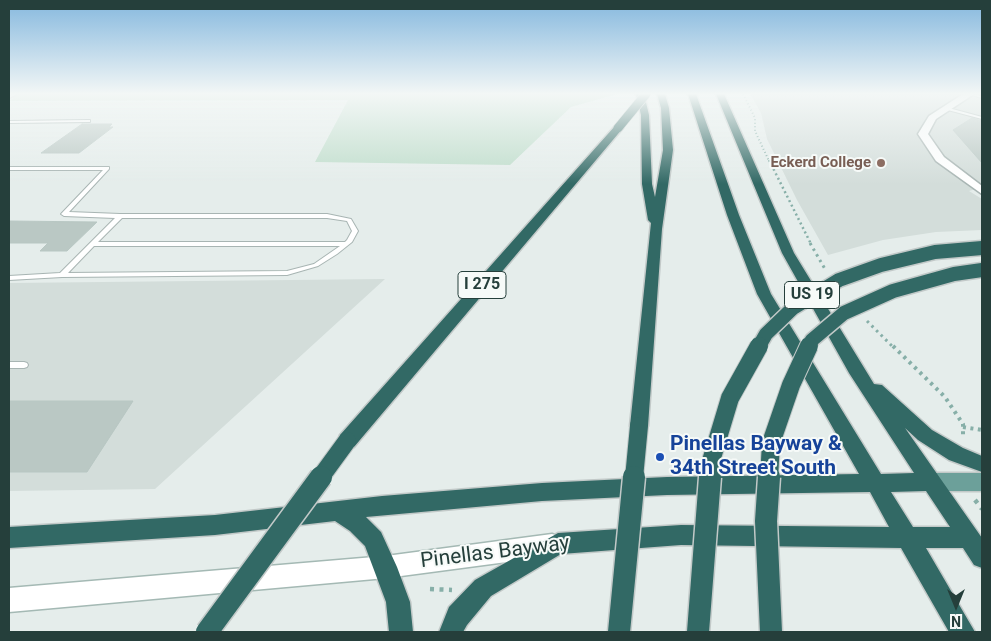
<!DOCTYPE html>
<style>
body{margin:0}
#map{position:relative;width:991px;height:641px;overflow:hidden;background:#e5edeb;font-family:Roboto,sans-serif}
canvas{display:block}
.frame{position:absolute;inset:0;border:10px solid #253f3b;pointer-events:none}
.north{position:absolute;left:931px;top:581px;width:50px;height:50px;-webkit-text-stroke:4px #f6faf8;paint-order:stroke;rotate:180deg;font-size:14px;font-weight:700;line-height:20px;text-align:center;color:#253f3b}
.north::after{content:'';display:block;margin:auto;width:18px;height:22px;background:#253f3b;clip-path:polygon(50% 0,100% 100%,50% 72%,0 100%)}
</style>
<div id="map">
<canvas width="991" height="641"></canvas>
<div class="frame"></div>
<div class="north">N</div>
</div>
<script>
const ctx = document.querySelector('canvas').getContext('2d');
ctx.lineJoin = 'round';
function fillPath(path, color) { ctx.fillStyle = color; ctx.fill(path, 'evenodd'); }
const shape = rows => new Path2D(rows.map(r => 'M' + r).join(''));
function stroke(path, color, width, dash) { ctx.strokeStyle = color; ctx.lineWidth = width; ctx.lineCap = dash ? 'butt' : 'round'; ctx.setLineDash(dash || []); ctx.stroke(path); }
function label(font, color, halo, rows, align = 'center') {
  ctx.font = font + ' Roboto,sans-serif'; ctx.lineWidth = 4; ctx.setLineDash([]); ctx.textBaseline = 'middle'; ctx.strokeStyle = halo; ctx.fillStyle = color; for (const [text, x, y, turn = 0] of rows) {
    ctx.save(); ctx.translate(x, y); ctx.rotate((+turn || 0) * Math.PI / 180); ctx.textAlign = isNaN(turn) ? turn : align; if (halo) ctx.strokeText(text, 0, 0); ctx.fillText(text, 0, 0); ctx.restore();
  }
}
fillPath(shape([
 [750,94,982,94,982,187,969,191,982,199,982,230,936,232,883,240,828,255,797,200,767,139,761,113],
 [385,279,155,489,9,491,9,283]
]), '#d3ddda');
fillPath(shape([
 [18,94,618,94,571,107,510,165,315,162,348,100,9,101]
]), '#bfddcb');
const building = shape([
 [972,118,982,121,982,163,953,130,972,118],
 [82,124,112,124,109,127,113,127,79,153,41,153,82,124],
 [9,221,97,222,67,251,40,251,48,243,9,243,9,221],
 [9,401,133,401,87,472,9,472,9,401]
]);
fillPath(building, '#bac8c4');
stroke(building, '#b8c7c3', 1);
const lane = shape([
 [971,94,982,96,982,98,972,95,971,94],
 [945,107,982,117,982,119,944,109,944,107,945,107],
 [88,120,90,120,90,122,9,123,9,121,88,120],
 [9,167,109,167,109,169,69,212,120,214,327,214,351,219,358,231,352,242,337,254,318,266,287,275,62,277,9,280,9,276,60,273,115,218,64,216,61,214,103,170,9,170,9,167],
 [122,218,327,218,347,221,352,231,347,240,345,242,98,242,122,218],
 [94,246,340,246,314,264,287,271,68,273,94,246],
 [9,362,24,362,27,363,28,365,27,367,24,368,9,368,9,362]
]);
const street = shape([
 [963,94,974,94,936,119,928,134,944,157,982,186,982,194,936,161,918,134,929,116,963,94]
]);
const secondary = shape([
 [9,94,17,94,9,98,9,94],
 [552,534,560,537,563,545,560,553,552,556,386,578,9,612,9,588,386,556,552,534]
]);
const primary = shape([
 [930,473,982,473,982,491,930,491,923,488,920,482,923,476,930,473]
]);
const highway = shape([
 [636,94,644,94,649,115,652,184,655,197,663,150,661,108,657,94,665,94,669,108,673,150,662,229,648,426,645,431,639,433,633,431,630,426,651,223,648,220,642,184,641,115,636,94],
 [688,94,696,94,739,215,771,294,881,474,914,473,849,373,782,253,716,94,724,94,794,253,874,384,882,385,932,430,963,448,982,456,982,472,949,460,918,440,905,428,982,538,982,568,974,565,963,548,926,548,975,632,949,632,901,548,681,545,561,554,491,596,467,625,463,632,439,632,449,607,475,580,558,533,681,525,889,527,870,492,667,495,542,501,366,517,381,532,397,567,410,602,413,632,389,632,386,602,365,546,350,531,335,521,215,535,9,548,9,527,215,515,382,496,542,483,667,477,859,474,757,294,727,215,688,94],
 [926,491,950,527,913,527,891,492,926,491],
 [615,126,623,128,354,447,347,449,340,447,338,441,340,435,615,126]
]);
stroke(lane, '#a8b5b3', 2);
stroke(street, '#a8b5b3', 3);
stroke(secondary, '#a4b9b4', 3);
stroke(primary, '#c2c9c8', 3);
stroke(highway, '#c2c9c8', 3);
stroke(shape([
 [743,94,755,118,755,131,769,161]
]), '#87afa8', 2, [1, 2.5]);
stroke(shape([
 [769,160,811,244]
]), '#87afa8', 2.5, [2, 3]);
stroke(shape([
 [810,243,825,269],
 [867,321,894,348]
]), '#87afa8', 3, [2.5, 4]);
stroke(shape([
 [893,346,945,397,963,424,963,438],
 [963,427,982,430]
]), '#87afa8', 4, [3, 4.5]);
stroke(shape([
 [975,500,982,509],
 [430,589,452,590]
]), '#87afa8', 4.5, [4, 5.5]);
fillPath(lane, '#fff');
fillPath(street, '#fff');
fillPath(secondary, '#fff');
fillPath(primary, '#6ca09a');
fillPath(highway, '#326965');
const highwayBridgeFar3 = shape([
 [618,128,646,94]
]);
const highwayBridgeFar2 = shape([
 [758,348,766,334,793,308,839,280,881,265,935,252,982,248],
 [808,348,812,340,844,313,893,291,954,274,982,270]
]);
const highwayBridgeFar1 = shape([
 [320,478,347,441],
 [634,478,639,426],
 [710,478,711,461,730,398,759,346],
 [769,478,771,443,791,385,809,346]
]);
const highwayBridge = shape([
 [769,477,766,521,771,632],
 [207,632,321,477],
 [619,632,634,477],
 [698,632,710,477]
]);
stroke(highwayBridgeFar3, '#c2c9c8', 10, []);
stroke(highwayBridgeFar2, '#c2c9c8', 17, []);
stroke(highwayBridgeFar1, '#c2c9c8', 20, []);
stroke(highwayBridge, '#c2c9c8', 25, []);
stroke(highwayBridgeFar3, '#326965', 9);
stroke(highwayBridgeFar2, '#326965', 14);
stroke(highwayBridgeFar1, '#326965', 18);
stroke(highwayBridge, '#326965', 22);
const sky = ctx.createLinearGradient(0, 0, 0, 184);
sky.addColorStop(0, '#85b8de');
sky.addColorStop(0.51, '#f3f7f6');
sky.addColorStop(1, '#f3f7f600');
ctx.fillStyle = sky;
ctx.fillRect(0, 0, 991, 184);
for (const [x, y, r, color] of [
 [881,163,5,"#8d6e63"],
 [660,457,5,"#1a4fb4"]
]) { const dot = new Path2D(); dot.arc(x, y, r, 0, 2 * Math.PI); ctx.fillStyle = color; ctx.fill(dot); stroke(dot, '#f6faf8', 2); }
label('bold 15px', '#785e54', '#f6faf8', [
 ["Eckerd College",871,163]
], 'right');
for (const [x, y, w] of [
 [482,285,48],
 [812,295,55]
]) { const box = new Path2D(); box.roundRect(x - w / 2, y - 13.5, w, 27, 4); ctx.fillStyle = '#f6faf8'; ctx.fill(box); stroke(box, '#253f3b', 1); }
label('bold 16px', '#253f3b', null, [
 ["I 275",482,285],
 ["US 19",812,295]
]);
label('bold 21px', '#164399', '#f6faf8', [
 ["Pinellas Bayway &",670,445],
 ["34th Street South",670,469]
], 'left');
label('21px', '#253f3b', '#f6faf8', [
 ["Pinellas Bayway",495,553,-7]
]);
</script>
